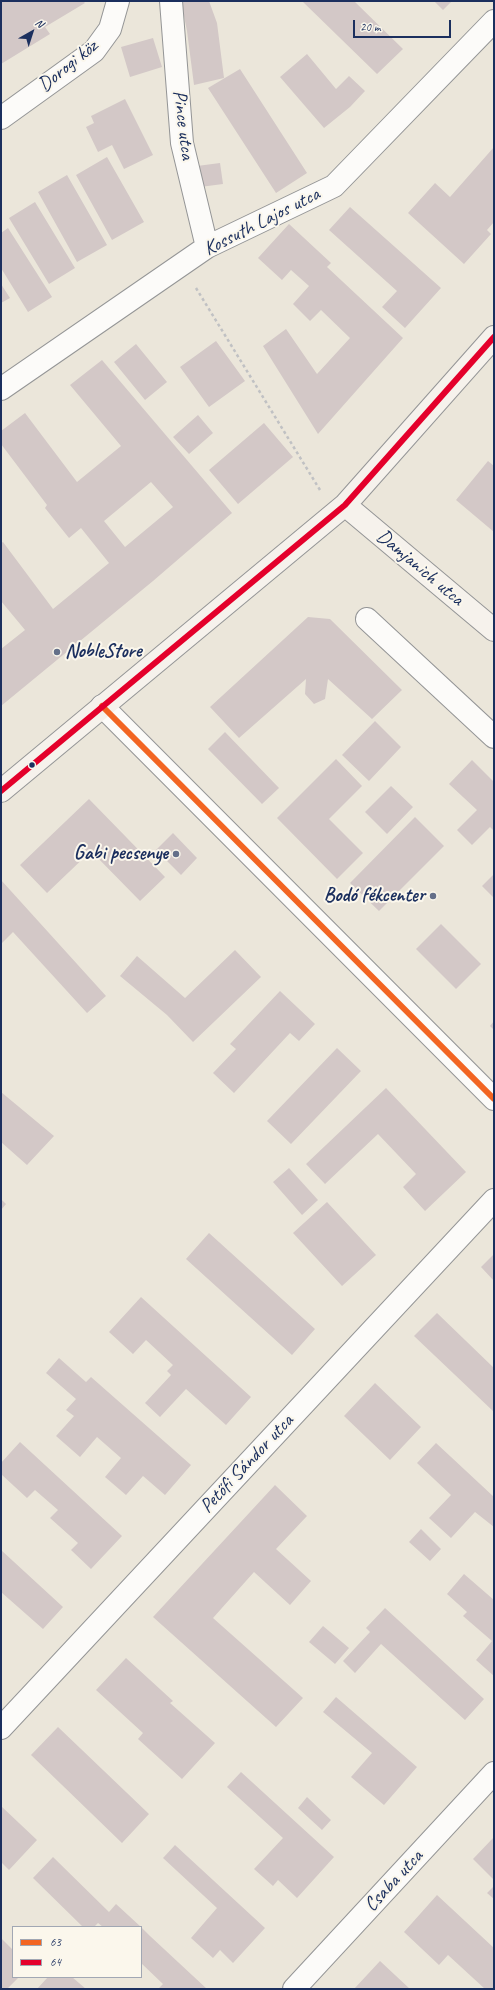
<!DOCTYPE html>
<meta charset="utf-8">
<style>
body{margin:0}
#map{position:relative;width:495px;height:1990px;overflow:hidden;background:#ebe6da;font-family:Caveat,sans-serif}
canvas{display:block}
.frame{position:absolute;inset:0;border:2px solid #1b2f5e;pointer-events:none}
.legend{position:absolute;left:12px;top:1926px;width:130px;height:52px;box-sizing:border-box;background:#fbf7ec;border:1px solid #a1a7b3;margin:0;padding:5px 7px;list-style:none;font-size:12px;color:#1b2f5e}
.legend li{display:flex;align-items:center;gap:8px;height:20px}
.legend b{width:20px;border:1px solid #a1a7b3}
.north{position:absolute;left:12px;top:12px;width:40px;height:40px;-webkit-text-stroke:3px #fbf7ec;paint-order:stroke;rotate:39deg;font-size:11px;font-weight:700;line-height:16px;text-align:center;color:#1b2f5e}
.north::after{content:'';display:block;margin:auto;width:14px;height:18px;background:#1b2f5e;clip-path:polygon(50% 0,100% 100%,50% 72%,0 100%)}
.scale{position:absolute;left:353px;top:20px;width:98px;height:18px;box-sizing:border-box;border:2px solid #1b2f5e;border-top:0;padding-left:5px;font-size:12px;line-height:14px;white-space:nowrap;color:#1b2f5e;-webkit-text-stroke:3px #fbf7ec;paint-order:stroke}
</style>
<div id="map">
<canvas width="495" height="1990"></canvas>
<div class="frame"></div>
<ul class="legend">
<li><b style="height:5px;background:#f26522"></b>63</li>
<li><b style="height:5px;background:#e4002b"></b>64</li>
</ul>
<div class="north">N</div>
<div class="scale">20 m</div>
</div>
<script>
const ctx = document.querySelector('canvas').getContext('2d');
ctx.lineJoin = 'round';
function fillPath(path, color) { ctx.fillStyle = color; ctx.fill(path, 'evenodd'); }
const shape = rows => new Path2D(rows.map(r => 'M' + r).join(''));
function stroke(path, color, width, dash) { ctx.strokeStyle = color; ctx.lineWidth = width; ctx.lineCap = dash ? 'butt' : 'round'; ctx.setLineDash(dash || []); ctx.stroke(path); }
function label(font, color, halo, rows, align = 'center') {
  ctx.font = font + ' Caveat,sans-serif'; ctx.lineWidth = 4; ctx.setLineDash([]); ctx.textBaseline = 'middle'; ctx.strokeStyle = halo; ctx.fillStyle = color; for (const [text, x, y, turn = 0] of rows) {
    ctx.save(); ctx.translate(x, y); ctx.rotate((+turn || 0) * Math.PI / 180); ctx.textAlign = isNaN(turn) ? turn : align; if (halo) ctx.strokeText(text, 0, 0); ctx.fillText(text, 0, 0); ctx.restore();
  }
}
fillPath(shape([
 [1,1,83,1,85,3,45,27,50,34,1,64],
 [181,1,209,1,217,23,224,78,194,85,187,31],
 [302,1,354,1,403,49,377,74],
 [434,1,452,1,443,10],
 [153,38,162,67,130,77,121,47],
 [307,54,336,89,349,76,365,91,350,107,324,128,280,77],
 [240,69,307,173,276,193,208,88],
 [125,99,153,155,124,169,112,145,98,152,86,127,94,123,91,116],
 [494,147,494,222,487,230,491,234,464,264,408,213,435,183,450,197],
 [107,157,144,222,112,240,76,175],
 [220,163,223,184,200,187,197,166],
 [67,175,107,245,77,262,38,192],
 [35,202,75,268,49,284,9,218],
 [350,207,441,288,405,328,382,307,397,291,329,230],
 [289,224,331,263,327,267,403,338,318,434,263,346,286,329,317,374,350,338,321,310,310,321,293,304,309,286,291,270,282,280,258,258],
 [8,228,52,297,28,312,1,268,1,233],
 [1,284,10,298,1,303],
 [216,341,245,381,209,407,180,367],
 [136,344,167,382,145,400,114,362],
 [102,360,232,513,153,581,1,706,1,649,25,630,1,601,1,543,3,542,53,609,109,563,81,528,69,538,45,508,47,505,1,444,1,431,25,413,77,482,121,446,70,385],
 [151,482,173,507,125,547,104,521],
 [198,415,213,433,189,454,173,437],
 [264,423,293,457,238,504,209,470],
 [488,461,494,466,494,532,456,500],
 [308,617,330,619,402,690,372,719,328,679,325,699,314,704,305,694,306,679,239,738,210,707],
 [375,721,401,747,369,781,342,755],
 [225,732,279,788,262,804,208,749],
 [336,759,362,786,329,819,363,853,337,879,277,818],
 [472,760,494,782,494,831,490,827,472,845,457,830,477,810,449,784],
 [391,786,413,807,387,834,365,812],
 [89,799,165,877,140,901,91,851,47,893,20,865],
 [415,817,444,846,379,911,350,883],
 [173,833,197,858,181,875,156,850],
 [494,874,494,898,482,886],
 [1,880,106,996,87,1013,13,932,1,944],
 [441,924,481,964,456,989,416,949],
 [235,950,261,977,193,1042,167,1015,120,976,137,956,185,998],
 [280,991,315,1024,299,1041,290,1033,234,1093,213,1073,236,1049,230,1044],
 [494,1021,494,1030,490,1026],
 [337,1048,361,1071,291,1144,267,1121],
 [386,1088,466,1172,425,1211,403,1187,416,1174,378,1134,325,1184,306,1164],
 [1,1092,54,1136,27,1165,1,1142],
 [289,1168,318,1200,302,1215,273,1182],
 [1,1199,6,1204,1,1210],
 [327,1202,376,1255,342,1286,293,1233],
 [209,1233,315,1329,292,1355,186,1259],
 [494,1254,494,1281,481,1267],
 [141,1297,251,1397,226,1425,186,1389,160,1417,145,1403,171,1375,167,1371,173,1365,146,1340,133,1354,109,1332],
 [437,1313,494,1368,494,1412,414,1336],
 [59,1358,86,1382,91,1377,191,1465,165,1495,143,1476,126,1495,105,1477,121,1458,97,1437,80,1457,56,1436,74,1416,66,1410,76,1399,46,1373],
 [375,1383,421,1427,390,1460,344,1416],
 [20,1442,122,1536,91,1569,71,1550,78,1543,50,1518,58,1510,35,1490,27,1498,1,1474,1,1463],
 [436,1443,494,1497,494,1527,475,1512,451,1538,429,1518,451,1495,417,1463],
 [275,1485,307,1516,276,1549,311,1581,290,1605,254,1572,213,1618,303,1698,276,1727,153,1617],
 [421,1529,441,1549,430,1561,409,1542],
 [1,1550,63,1607,43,1629,1,1592],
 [464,1574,494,1600,494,1676,476,1660,492,1641,463,1616,467,1612,447,1594],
 [385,1608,484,1699,465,1720,381,1644,355,1673,343,1661,370,1632,366,1628],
 [323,1626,349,1648,335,1664,309,1642],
 [126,1658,173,1701,170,1703,215,1743,182,1779,138,1739,143,1733,96,1690],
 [336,1697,417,1767,384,1805,351,1777,372,1753,323,1712],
 [58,1727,149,1814,122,1843,31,1755],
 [241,1772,334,1857,297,1898,278,1880,273,1886,254,1869,283,1838,227,1787],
 [307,1797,331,1820,322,1830,298,1808],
 [1,1806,37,1840,9,1870,1,1862],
 [494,1837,494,1880,473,1859],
 [175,1845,265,1928,233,1963,220,1950,213,1958,191,1938,217,1908,163,1858],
 [53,1857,109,1912,116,1904,141,1927,103,1927,98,1923,94,1927,83,1927,33,1878],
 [494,1886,494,1899,487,1893],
 [437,1895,494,1948,494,1989,485,1989,448,1955,439,1965,404,1932],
 [141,1927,150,1936,207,1989,158,1989,163,1984,141,1963],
 [1,1938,13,1950,13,1977,19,1977,7,1989,1,1989],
 [380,1961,410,1989,354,1989],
 [48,1977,72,1977,86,1989,37,1989]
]), '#d3c8c7');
const street = shape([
 [171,1,182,143,207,247],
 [1,118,94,51,110,29,118,1],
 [1,389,207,247,334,186,494,21],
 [367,619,494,737],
 [102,706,494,1099],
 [1,1728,494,1200],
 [294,1989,494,1773]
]);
const secondary = shape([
 [345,505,494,630],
 [1,791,345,505,494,337]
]);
stroke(street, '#949596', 24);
stroke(secondary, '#949596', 24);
stroke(shape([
 [196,288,320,490]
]), '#c0c1c3', 2.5, [3, 3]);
stroke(street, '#fcfbf9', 22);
stroke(secondary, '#f6f2ec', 22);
stroke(shape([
 [102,706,494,1099]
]), '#f26522', 6);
stroke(shape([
 [1,791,345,505,494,337]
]), '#e4002b', 6);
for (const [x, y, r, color] of [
 [57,652,4,"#646f89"],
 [32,765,3.5,"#1b2f5e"],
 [176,854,4,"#646f89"],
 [433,896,4,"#646f89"]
]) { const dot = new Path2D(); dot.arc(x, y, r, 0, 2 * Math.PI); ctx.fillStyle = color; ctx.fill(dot); stroke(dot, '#fbf7ec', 1.5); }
label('20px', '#1b2f5e', '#fbf7ec', [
 ["Dorogi köz",68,66,-39],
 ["Pince utca",183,125,83],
 ["Kossuth Lajos utca",262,222,-27],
 ["Damjanich utca",420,568,40],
 ["Petőfi Sándor utca",247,1464,-47],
 ["Csaba utca",394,1881,-47]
]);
label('bold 20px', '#1b2f5e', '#fbf7ec', [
 ["NobleStore",65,652,"left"],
 ["Gabi pecsenye",168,854],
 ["Bodó fékcenter",425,896]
], 'right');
</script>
